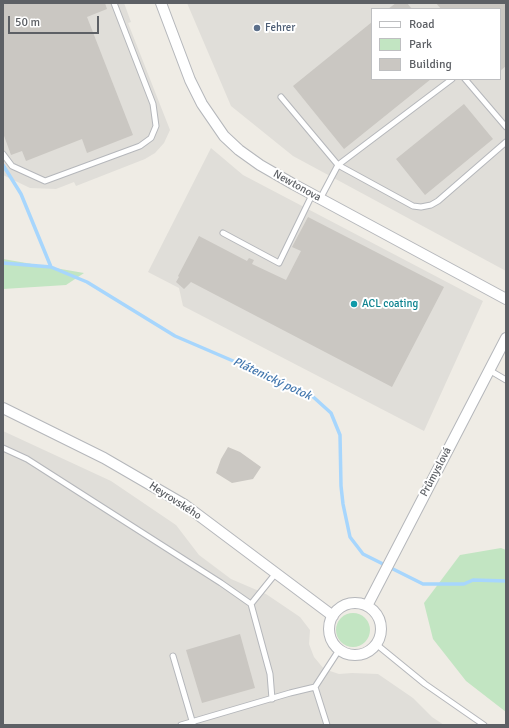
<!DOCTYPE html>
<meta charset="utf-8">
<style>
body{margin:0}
#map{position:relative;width:509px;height:728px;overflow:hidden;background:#efece5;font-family:Signika,sans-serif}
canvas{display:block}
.frame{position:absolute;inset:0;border:4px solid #5d6065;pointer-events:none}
.legend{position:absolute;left:371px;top:8px;width:130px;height:72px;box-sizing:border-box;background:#fff;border:1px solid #bebfc1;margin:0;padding:5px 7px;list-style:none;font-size:12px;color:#5d6065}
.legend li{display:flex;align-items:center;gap:8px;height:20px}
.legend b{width:20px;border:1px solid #bebfc1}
.scale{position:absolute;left:8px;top:16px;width:91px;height:18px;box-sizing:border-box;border:2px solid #5d6065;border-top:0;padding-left:5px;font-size:12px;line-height:14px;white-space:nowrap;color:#5d6065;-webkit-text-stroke:3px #fff;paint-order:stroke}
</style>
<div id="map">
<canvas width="509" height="728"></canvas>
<div class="frame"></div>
<ul class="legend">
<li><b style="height:5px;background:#fff"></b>Road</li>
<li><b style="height:11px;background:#c2e5c2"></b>Park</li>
<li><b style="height:11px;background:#cac7c2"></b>Building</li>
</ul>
<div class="scale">50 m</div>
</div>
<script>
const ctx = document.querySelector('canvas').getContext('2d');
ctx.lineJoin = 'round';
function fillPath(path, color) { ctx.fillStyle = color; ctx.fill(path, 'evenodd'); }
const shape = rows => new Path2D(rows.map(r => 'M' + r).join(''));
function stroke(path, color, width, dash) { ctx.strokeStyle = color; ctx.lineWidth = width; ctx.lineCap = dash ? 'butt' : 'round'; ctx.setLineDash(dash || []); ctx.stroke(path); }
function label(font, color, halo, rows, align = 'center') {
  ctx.font = font + ' Signika,sans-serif'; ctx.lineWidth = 4; ctx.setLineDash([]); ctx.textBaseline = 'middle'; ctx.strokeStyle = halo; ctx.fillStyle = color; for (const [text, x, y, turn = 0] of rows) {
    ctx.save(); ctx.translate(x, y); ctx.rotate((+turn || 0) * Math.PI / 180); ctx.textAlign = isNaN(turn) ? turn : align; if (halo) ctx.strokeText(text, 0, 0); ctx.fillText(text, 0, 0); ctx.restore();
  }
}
fillPath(shape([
 [3,3,124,3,131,22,128,23,170,130,164,143,155,153,145,159,76,186,74,182,56,189,30,188,3,175],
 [187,3,506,3,506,271,293,156,231,106],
 [372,9,500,9,500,79,372,79],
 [211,148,243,175,483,301,424,431,183,306,179,288,148,272],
 [3,431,111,481,176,525,199,555,231,579,266,594,300,617,310,630,309,644,314,657,324,669,339,674,352,673,378,674,413,698,432,717,444,725,3,725]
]), '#e0ded9');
fillPath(shape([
 [3,259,84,273,66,285,3,289],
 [501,548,506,550,506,712,466,681,433,639,424,603,460,555],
 '336 630a17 17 0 1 1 34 0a17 17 0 1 1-34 0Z'
]), '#c2e5c2');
stroke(shape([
 [3,165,21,194,51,267],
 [3,263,51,267,87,282,175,336,310,394,331,413,340,435,341,486,343,504,350,537,363,554,423,584,464,584,473,580,506,581]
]), '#a7d6fd', 3.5);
fillPath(shape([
 [3,3,105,3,107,9,87,17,133,135,87,153,82,139,26,161,22,151,11,155,3,133],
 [396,3,407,3,412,9,388,9],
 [436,3,506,3,506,66,500,71,500,9,441,9],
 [372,22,372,79,431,79,344,149,293,86],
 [464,104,493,139,425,195,396,159],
 [308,217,444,287,392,387,191,282,184,289,176,282,179,277,178,276,199,236,247,261,249,258,254,260,252,264,286,280,301,251,292,247],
 [228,447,240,452,261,467,253,479,232,483,216,473,221,459],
 [240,634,255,688,202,703,186,650]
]), '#cac7c2');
const service = shape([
 [465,79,506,127],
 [281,97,338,165,413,206,421,207,431,205,438,201,506,142],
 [3,154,12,166,45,181,140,146,151,138,156,126,153,104,114,3],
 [320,199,338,165,452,79],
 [223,233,279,263,312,195],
 [489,370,506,380],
 [3,448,27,459,221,583,251,604],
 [376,644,425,684,484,725],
 [173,656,193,724],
 [272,699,270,674,251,604,276,573],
 [181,725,290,693,315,687],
 [327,725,315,687,339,650]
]);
const minor = shape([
 [161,3,190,80,202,104,224,136,239,150,260,165,293,184,506,299],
 [3,408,104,458,185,505,333,616],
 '329 629a26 26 0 1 1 52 0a26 26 0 1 1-52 0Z',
 [367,606,506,338]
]);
stroke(service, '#b5b7bb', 7);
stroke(minor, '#b5b7bb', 12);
stroke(service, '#fff', 5);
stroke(minor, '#fff', 10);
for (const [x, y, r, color] of [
 [257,28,4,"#5c6f8a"],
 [354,304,4,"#0f9aa8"]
]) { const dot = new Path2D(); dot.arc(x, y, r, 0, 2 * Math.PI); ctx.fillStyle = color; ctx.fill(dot); stroke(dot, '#fff', 1.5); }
label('11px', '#4e5e75', '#fff', [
 ["Fehrer",265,28]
], 'left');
label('11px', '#5d6065', '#fff', [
 ["Newtonova",297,186,29],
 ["Průmyslová",436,472,-62],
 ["Heyrovského",175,501,33]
]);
label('11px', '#0d838f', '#fff', [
 ["ACL coating",362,304]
], 'left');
label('italic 12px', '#4377ae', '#fff', [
 ["Plátenický potok",272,379,25]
]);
</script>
